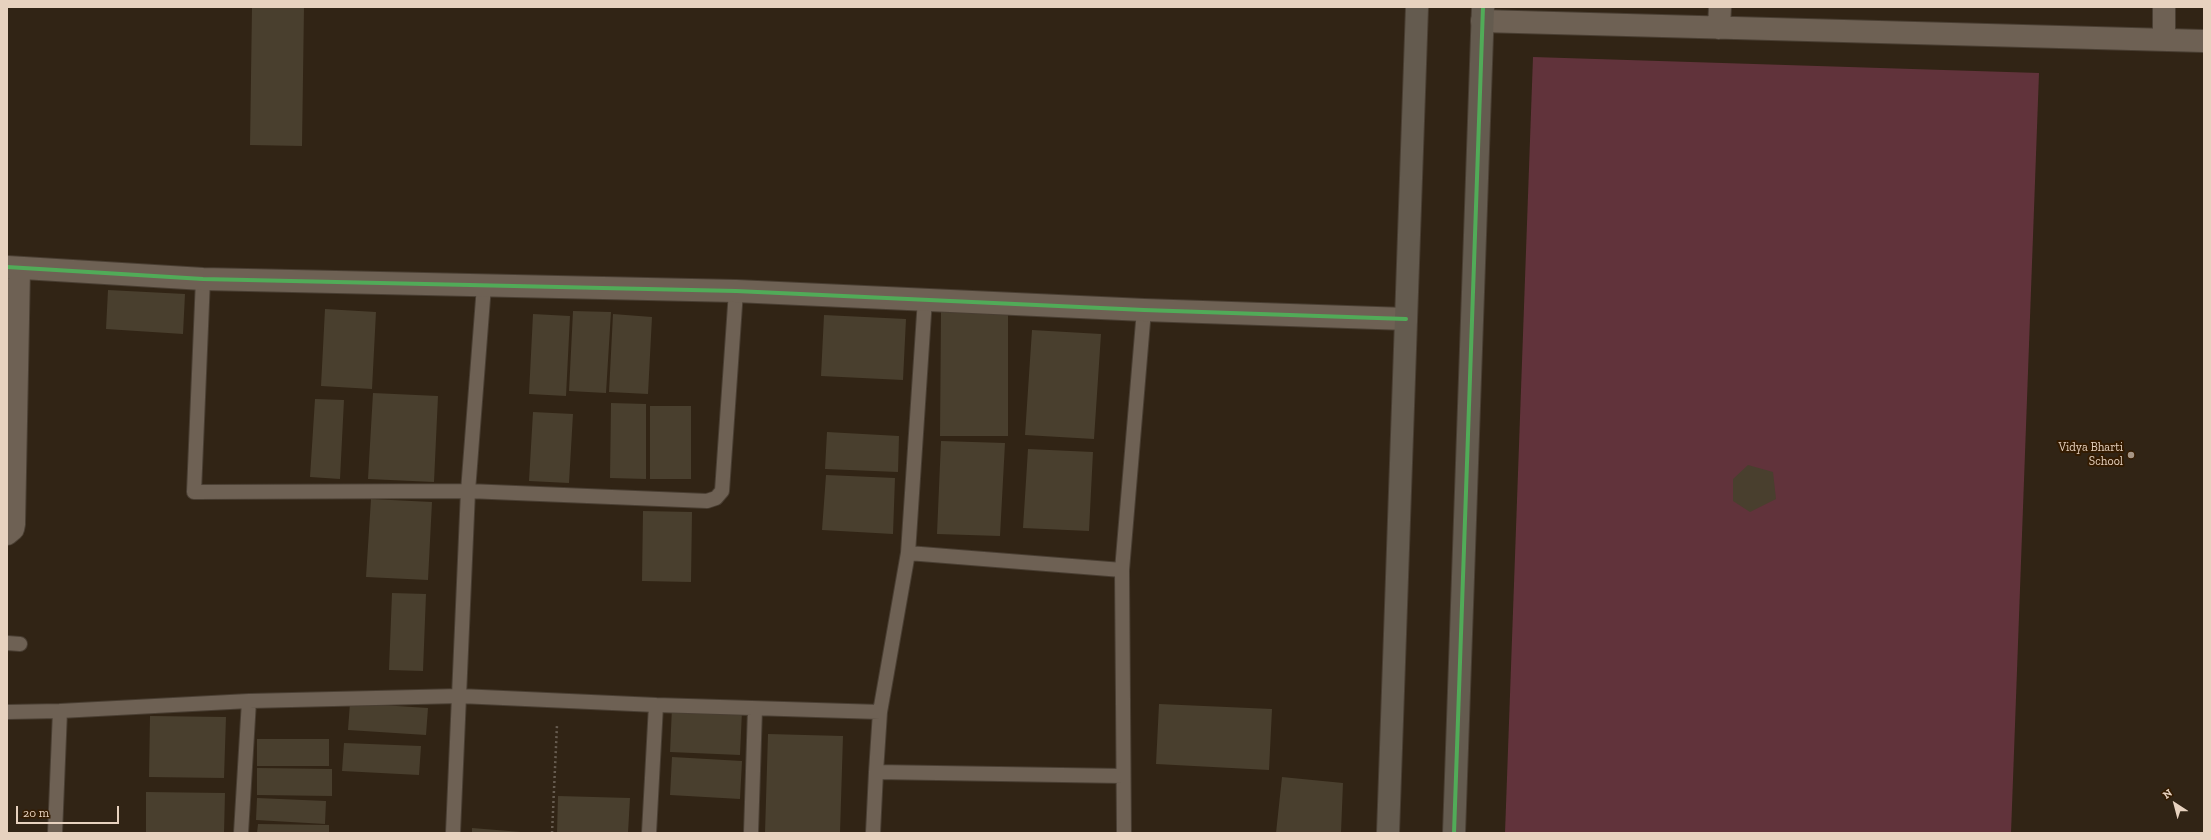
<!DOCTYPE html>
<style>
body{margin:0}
#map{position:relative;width:2211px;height:840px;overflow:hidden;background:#312415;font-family:"Zilla Slab",serif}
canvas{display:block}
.frame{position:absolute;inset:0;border:8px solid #e7d2bf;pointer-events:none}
.north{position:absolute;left:2155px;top:784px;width:40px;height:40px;-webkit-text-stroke:3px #341b00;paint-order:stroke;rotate:324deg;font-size:11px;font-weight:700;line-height:16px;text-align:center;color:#e7d2bf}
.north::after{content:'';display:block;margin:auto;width:14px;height:18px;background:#e7d2bf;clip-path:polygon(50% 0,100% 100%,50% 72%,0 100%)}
.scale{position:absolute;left:16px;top:806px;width:103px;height:18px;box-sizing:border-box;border:2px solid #e7d2bf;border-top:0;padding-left:5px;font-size:12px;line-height:14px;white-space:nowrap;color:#e7d2bf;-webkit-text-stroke:3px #341b00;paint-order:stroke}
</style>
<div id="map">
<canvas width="2211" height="840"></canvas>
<div class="frame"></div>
<div class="north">N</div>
<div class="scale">20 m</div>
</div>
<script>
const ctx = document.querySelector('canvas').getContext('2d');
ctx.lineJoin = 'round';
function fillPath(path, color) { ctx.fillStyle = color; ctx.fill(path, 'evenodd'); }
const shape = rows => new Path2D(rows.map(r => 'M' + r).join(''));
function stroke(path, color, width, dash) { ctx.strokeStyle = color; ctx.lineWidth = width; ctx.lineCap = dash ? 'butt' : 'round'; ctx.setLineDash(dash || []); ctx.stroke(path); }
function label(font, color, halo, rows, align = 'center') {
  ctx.font = font + ' "Zilla Slab",serif'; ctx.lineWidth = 4; ctx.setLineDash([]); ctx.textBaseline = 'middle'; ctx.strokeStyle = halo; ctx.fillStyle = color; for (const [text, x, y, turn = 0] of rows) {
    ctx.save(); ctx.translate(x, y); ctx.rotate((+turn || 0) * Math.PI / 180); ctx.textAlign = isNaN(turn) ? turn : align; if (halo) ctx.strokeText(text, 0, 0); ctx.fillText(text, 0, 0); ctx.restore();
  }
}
fillPath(shape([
 [1533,57,2039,73,2011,833,1505,833]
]), '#61333b');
fillPath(shape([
 [252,7,304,7,302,146,250,145],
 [108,290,185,294,183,334,106,329],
 [325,309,376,312,372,389,321,386],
 [941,310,1008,310,1008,436,940,436],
 [573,311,611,312,606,393,569,391],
 [533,314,570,316,566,396,529,394],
 [613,314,652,317,648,394,609,392],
 [824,315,906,319,903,380,821,376],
 [1032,330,1101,334,1094,439,1025,435],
 [373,393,438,396,434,482,368,479],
 [315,399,344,400,340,479,310,477],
 [611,403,646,404,646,479,610,478],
 [650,406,691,406,691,479,650,479],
 [533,412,573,414,569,483,529,481],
 [827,432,899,436,898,472,825,469],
 [941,441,1005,443,1000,536,937,534],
 [1028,449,1093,452,1089,531,1023,528],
 [1748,465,1773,472,1776,499,1750,512,1733,501,1733,479],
 [826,475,895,478,893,534,822,530],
 [371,499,432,502,428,580,366,577],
 [643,511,692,512,691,582,642,581],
 [392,593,426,594,423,671,389,670],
 [350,703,428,708,426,735,348,730],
 [1159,704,1272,709,1269,770,1156,764],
 [672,707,742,711,740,755,670,752],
 [150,716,226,717,224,778,149,777],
 [768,734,843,736,840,833,765,833],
 [257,739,329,739,329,766,257,766],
 [344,743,421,746,419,775,342,771],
 [672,757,742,761,740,799,670,795],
 [257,768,332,769,332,796,257,795],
 [1282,777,1343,783,1341,833,1276,833],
 [146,792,225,793,224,833,146,833],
 [558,796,630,798,628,833,557,833],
 [257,798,326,801,325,824,256,820],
 [258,824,329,825,329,833,257,833],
 [472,828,521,832,521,833,472,833]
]), '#493f2e');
const lane = shape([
 [203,279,194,492,468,491,707,501,716,498,722,491,736,291],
 [925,299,908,553,1122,570],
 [7,643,20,644],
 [656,705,880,712],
 [60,711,249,701],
 [7,712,60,711,55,833],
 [876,772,880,712,908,553],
 [241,833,249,701,460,696,656,705,649,833],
 [453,833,468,491,484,286],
 [751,833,755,709],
 [873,833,876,772,1123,776],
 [1124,833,1122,570,1144,310]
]);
const street = shape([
 [1482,21,2204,41],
 [1719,28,1720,7],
 [2164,40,2164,7],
 [7,267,203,279,736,291,1144,310,1406,319],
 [7,534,13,529,14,524,19,268]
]);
const secondary = shape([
 [1388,833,1417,7],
 [1454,833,1483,7]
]);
stroke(lane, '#493e32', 16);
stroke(street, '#493e32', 24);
stroke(secondary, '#493e32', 24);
stroke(shape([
 [552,833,557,725]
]), '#675c50', 2.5, [2, 3]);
stroke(lane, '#6e6154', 14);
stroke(street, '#6e6154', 22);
stroke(secondary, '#645b4f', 22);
stroke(shape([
 [7,267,203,279,736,291,1144,310,1406,319],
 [1454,833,1483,7]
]), '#51ab58', 4);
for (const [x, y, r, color] of [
 [2131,455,4,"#a79584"]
]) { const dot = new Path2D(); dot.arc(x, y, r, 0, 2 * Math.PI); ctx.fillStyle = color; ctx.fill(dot); stroke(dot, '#341b00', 1.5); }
label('12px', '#e7d2bf', '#341b00', [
 ["Vidya Bharti",2123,448],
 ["School",2123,462]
], 'right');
</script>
